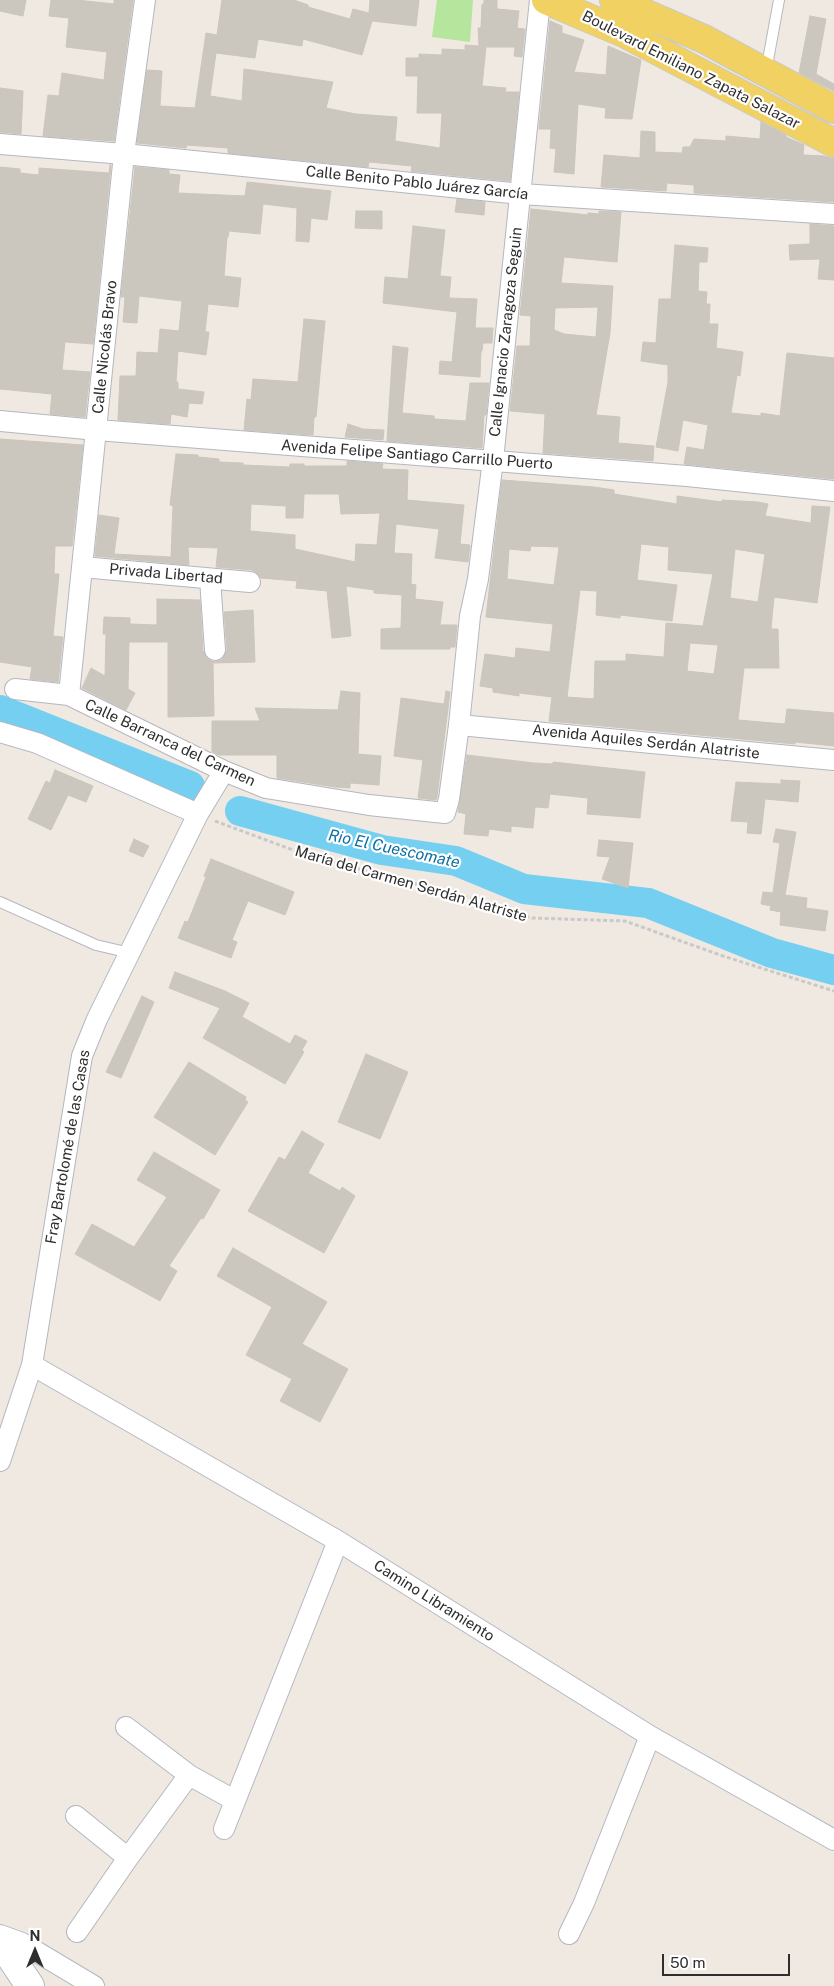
<!DOCTYPE html>
<meta charset="utf-8">
<style>
body{margin:0}
#map{position:relative;width:834px;height:1986px;overflow:hidden;background:#efe9e1;font-family:"Public Sans",sans-serif}
canvas{display:block}
.north{position:absolute;left:10px;top:1926px;width:50px;height:50px;-webkit-text-stroke:4px #fff;paint-order:stroke;rotate:0deg;font-size:14px;font-weight:700;line-height:20px;text-align:center;color:#2e2e2e}
.north::after{content:'';display:block;margin:auto;width:18px;height:22px;background:#2e2e2e;clip-path:polygon(50% 0,100% 100%,50% 72%,0 100%)}
.scale{position:absolute;left:662px;top:1954px;width:128px;height:22px;box-sizing:border-box;border:2px solid #2e2e2e;border-top:0;padding-left:6px;font-size:15px;line-height:18px;white-space:nowrap;color:#2e2e2e;-webkit-text-stroke:4px #fff;paint-order:stroke}
</style>
<div id="map">
<canvas width="834" height="1986"></canvas>
<div class="north">N</div>
<div class="scale">50 m</div>
</div>
<script>
const ctx = document.querySelector('canvas').getContext('2d');
ctx.lineJoin = 'round';
function fillPath(path, color) { ctx.fillStyle = color; ctx.fill(path, 'evenodd'); }
const shape = rows => new Path2D(rows.map(r => 'M' + r).join(''));
function stroke(path, color, width, dash) { ctx.strokeStyle = color; ctx.lineWidth = width; ctx.lineCap = dash ? 'butt' : 'round'; ctx.setLineDash(dash || []); ctx.stroke(path); }
function label(font, color, halo, rows, align = 'center') {
  ctx.font = font + ' "Public Sans",sans-serif'; ctx.lineWidth = 4.5; ctx.setLineDash([]); ctx.textBaseline = 'middle'; ctx.strokeStyle = halo; ctx.fillStyle = color; for (const [text, x, y, turn = 0] of rows) {
    ctx.save(); ctx.translate(x, y); ctx.rotate((+turn || 0) * Math.PI / 180); ctx.textAlign = isNaN(turn) ? turn : align; if (halo) ctx.strokeText(text, 0, 0); ctx.fillText(text, 0, 0); ctx.restore();
  }
}
fillPath(shape([
 [437,0,473,0,470,42,432,37]
]), '#b6e59e');
stroke(shape([
 [0,710,190,786],
 [240,811,382,850,456,861,524,889,648,903,772,953,834,970]
]), '#75cff0', 30);
const building = shape([
 [0,0,26,0,23,16,0,11,0,0],
 [51,0,77,0,114,4,114,0,133,0,114,141,43,136,48,95,59,96,62,73,104,80,107,52,66,47,69,18,49,16,51,0],
 [222,0,294,0,308,5,308,7,350,19,353,9,369,13,370,0,419,0,416,26,372,21,362,55,303,39,302,46,258,39,255,58,216,53,210,96,242,101,244,69,333,82,326,108,356,114,397,117,395,141,440,148,442,113,417,113,418,76,406,76,406,58,419,58,419,54,442,55,442,49,465,50,465,45,479,46,478,28,481,28,482,4,484,4,484,0,497,0,497,9,519,11,517,28,525,29,522,57,514,56,515,47,486,47,482,86,506,88,505,92,519,92,510,181,411,171,412,166,369,162,368,167,228,153,228,148,187,145,186,148,137,143,147,70,162,71,160,106,195,108,206,33,217,35,222,0],
 [810,16,826,19,816,74,834,84,834,91,799,73,810,16],
 [550,21,562,26,562,33,584,40,574,72,606,75,608,46,641,60,632,119,605,118,606,108,578,104,574,174,554,172,556,149,550,148,551,129,539,129,550,21],
 [0,88,23,91,21,134,0,132,0,88],
 [761,122,786,135,786,137,804,145,803,155,824,156,834,159,834,202,694,193,694,185,667,183,666,191,601,187,604,155,640,158,641,131,655,132,655,152,682,153,683,147,690,147,694,139,726,141,726,136,760,139,761,122],
 [110,165,111,165,93,344,65,342,62,370,90,372,85,417,50,414,52,394,0,389,0,167,20,169,20,173,39,175,39,168,109,173,110,165],
 [135,167,169,170,169,174,180,175,178,193,245,196,247,182,331,191,327,220,311,218,309,242,296,241,297,208,263,204,260,234,229,231,228,237,227,237,224,276,241,278,238,307,208,304,205,332,209,332,206,355,178,351,176,382,178,382,178,389,204,392,202,404,189,403,187,417,171,414,170,424,118,420,120,376,136,376,137,352,158,353,160,329,179,331,182,301,139,296,137,323,123,322,125,297,121,297,135,167],
 [457,199,485,202,484,215,455,212,457,199],
 [531,209,588,215,588,213,599,214,599,211,621,212,617,262,564,257,561,283,613,286,610,333,596,415,620,417,618,443,654,446,653,461,543,453,545,414,510,411,517,346,530,346,531,316,520,315,531,209],
 [598,307,596,337,564,334,554,330,555,308,598,307],
 [356,211,382,211,382,229,355,228,356,211],
 [810,224,834,226,834,280,818,279,820,259,790,260,789,245,810,244,810,224],
 [413,226,445,230,440,276,451,277,449,298,477,299,475,328,493,328,492,343,483,343,482,351,481,351,480,377,439,374,440,361,452,362,457,312,383,303,385,277,408,279,413,226],
 [675,245,708,248,707,262,699,262,698,291,707,292,706,304,710,304,709,324,718,324,716,348,743,352,740,376,737,375,731,413,761,416,761,413,780,416,787,353,834,358,834,479,684,464,687,447,704,450,708,425,683,420,678,451,656,447,668,382,668,365,641,361,643,342,656,343,659,299,671,299,675,245],
 [304,319,325,321,316,417,314,417,313,435,244,430,247,399,251,400,253,379,298,382,304,319],
 [393,346,408,348,402,413,434,416,434,419,466,421,470,383,489,383,486,415,484,415,482,448,387,441,393,346],
 [348,424,363,429,384,430,383,440,345,437,348,424],
 [0,439,83,445,72,546,55,546,54,574,59,574,53,636,63,637,58,682,30,679,32,667,0,662,0,439],
 [176,454,198,455,198,457,219,459,219,462,243,463,243,465,290,467,290,464,304,464,304,466,347,466,347,461,383,464,382,469,408,470,407,500,464,505,460,544,470,545,468,562,435,558,439,529,396,524,394,553,412,554,411,584,416,585,415,599,443,602,440,625,457,625,455,647,450,647,450,649,381,649,381,629,401,628,402,595,374,593,374,590,346,586,351,636,332,638,327,591,296,588,297,581,261,578,257,573,252,570,216,567,218,548,188,547,189,565,95,556,99,515,119,518,114,554,171,557,173,506,170,505,176,454],
 [304,494,339,494,341,514,380,513,377,545,356,544,355,562,295,549,295,535,250,531,251,504,286,506,286,518,303,518,304,494],
 [502,480,594,487,614,490,614,494,677,504,677,496,722,502,722,500,758,502,768,504,765,516,811,523,812,506,830,507,817,603,774,597,771,629,778,629,779,668,744,668,738,720,785,724,787,709,834,713,834,746,795,742,795,744,549,721,552,697,519,693,519,696,493,692,493,688,480,686,485,654,515,658,516,648,550,652,553,624,486,617,502,480],
 [641,544,669,547,668,570,713,574,703,626,666,623,664,657,626,654,626,661,595,661,594,699,567,697,580,590,597,591,596,615,620,618,620,615,672,621,677,585,637,580,641,544],
 [531,546,559,547,554,585,507,579,509,549,530,551,531,546],
 [735,549,765,554,758,602,730,598,735,549],
 [690,643,718,645,714,674,687,671,690,643],
 [157,599,200,600,203,651,209,660,215,662,222,660,227,650,224,612,253,610,255,662,213,663,214,716,168,717,168,642,129,642,128,689,135,693,126,710,82,688,91,668,105,676,106,634,103,634,104,617,130,618,130,624,157,625,157,599],
 [341,691,360,693,358,754,381,756,379,785,350,783,350,788,335,787,277,778,277,755,219,755,212,752,212,721,260,721,255,708,338,710,341,691],
 [446,691,450,692,437,797,436,800,418,798,423,760,394,756,401,698,444,704,446,691],
 [467,755,534,763,553,764,553,762,645,772,640,818,587,814,588,798,550,794,548,808,535,807,533,828,511,826,511,832,489,829,488,836,464,834,466,814,458,812,467,755],
 [55,770,93,786,86,802,68,795,51,830,28,819,46,781,50,783,55,770],
 [781,780,800,781,798,802,765,799,761,834,747,833,748,822,731,821,736,782,781,784,781,780],
 [776,829,796,832,785,895,807,898,806,908,828,911,825,931,780,925,781,912,770,910,771,906,761,904,763,892,773,893,780,843,773,842,776,829],
 [134,839,149,846,143,857,129,851,134,839],
 [599,840,633,843,628,888,602,879,610,857,597,856,599,840],
 [211,859,294,892,285,915,248,901,232,940,237,942,231,958,178,938,185,921,188,922,206,877,204,876,211,859],
 [175,972,225,991,249,1003,242,1017,290,1044,295,1035,307,1041,302,1050,304,1052,285,1084,203,1038,220,1008,169,988,175,972],
 [142,996,154,1002,121,1078,106,1072,142,996],
 [366,1054,408,1072,380,1139,338,1122,366,1054],
 [189,1062,246,1097,245,1100,248,1102,215,1155,154,1117,189,1062],
 [302,1131,324,1144,308,1173,340,1191,342,1187,355,1196,324,1253,248,1211,279,1157,285,1160,302,1131],
 [154,1152,220,1190,203,1219,201,1218,169,1266,177,1271,160,1301,75,1254,92,1224,134,1247,167,1197,137,1180,154,1152],
 [233,1248,327,1302,302,1344,348,1369,320,1422,280,1401,292,1379,246,1355,272,1307,217,1276,233,1248]
]);
fillPath(building, '#cbc7bf');
stroke(building, '#cbc5ba', 1);
const lane = shape([
 [766,71,779,0],
 [0,902,96,945,130,953]
]);
const street = shape([
 [0,144,124,154,521,194,834,214],
 [0,421,97,430,687,476,834,491],
 [82,567,250,582],
 [210,579,215,650],
 [15,689,69,695,224,771,266,788,369,805,445,813,449,799,459,725,470,616,478,579,493,460,540,0],
 [69,695,124,154,145,0],
 [459,725,834,760],
 [0,732,37,743,198,814],
 [32,1365,338,1541,650,1736,834,1840],
 [0,1461,32,1365,82,1056,97,1019,198,814,224,771],
 [126,1727,189,1775,234,1800],
 [76,1816,128,1858],
 [224,1829,338,1541],
 [77,1932,128,1858,189,1775],
 [569,1934,584,1903,650,1736],
 [0,1935,22,1943,94,1986]
]);
const secondary = shape([
 [0,1941,30,1986]
]);
const primary = shape([
 [546,0,624,33,834,143],
 [614,0,704,39,834,109]
]);
stroke(lane, '#b4b7c1', 12);
stroke(street, '#b4b7c1', 22);
stroke(secondary, '#b4b7c1', 30);
stroke(primary, '#c9c9c9', 30);
stroke(shape([
 [215,821,309,856,470,898,532,918,625,921,723,956,834,991]
]), '#c9c9c9', 3, [4, 2.5]);
stroke(lane, '#fff', 10);
stroke(street, '#fff', 20);
stroke(secondary, '#fff', 28);
stroke(primary, '#f2d163', 28);
label('15px', '#2e2e2e', '#fff', [
 ["Boulevard Emiliano Zapata Salazar",691,70,27],
 ["Calle Benito Pablo Juárez García",417,183,6],
 ["Calle Ignacio Zaragoza Seguin",506,332,-84],
 ["Calle Nicolás Bravo",105,347,-84],
 ["Avenida Felipe Santiago Carrillo Puerto",417,455,4],
 ["Privada Libertad",166,574,5],
 ["Avenida Aquiles Serdán Alatriste",646,742,6],
 ["Calle Barranca del Carmen",170,743,25],
 ["María del Carmen Serdán Alatriste",411,884,16],
 ["Fray Bartolomé de las Casas",68,1147,-80],
 ["Camino Libramiento",434,1601,32]
]);
label('italic 16px', '#0d6fa3', '#fff', [
 ["Rio El Cuescomate",394,849,12]
]);
</script>
